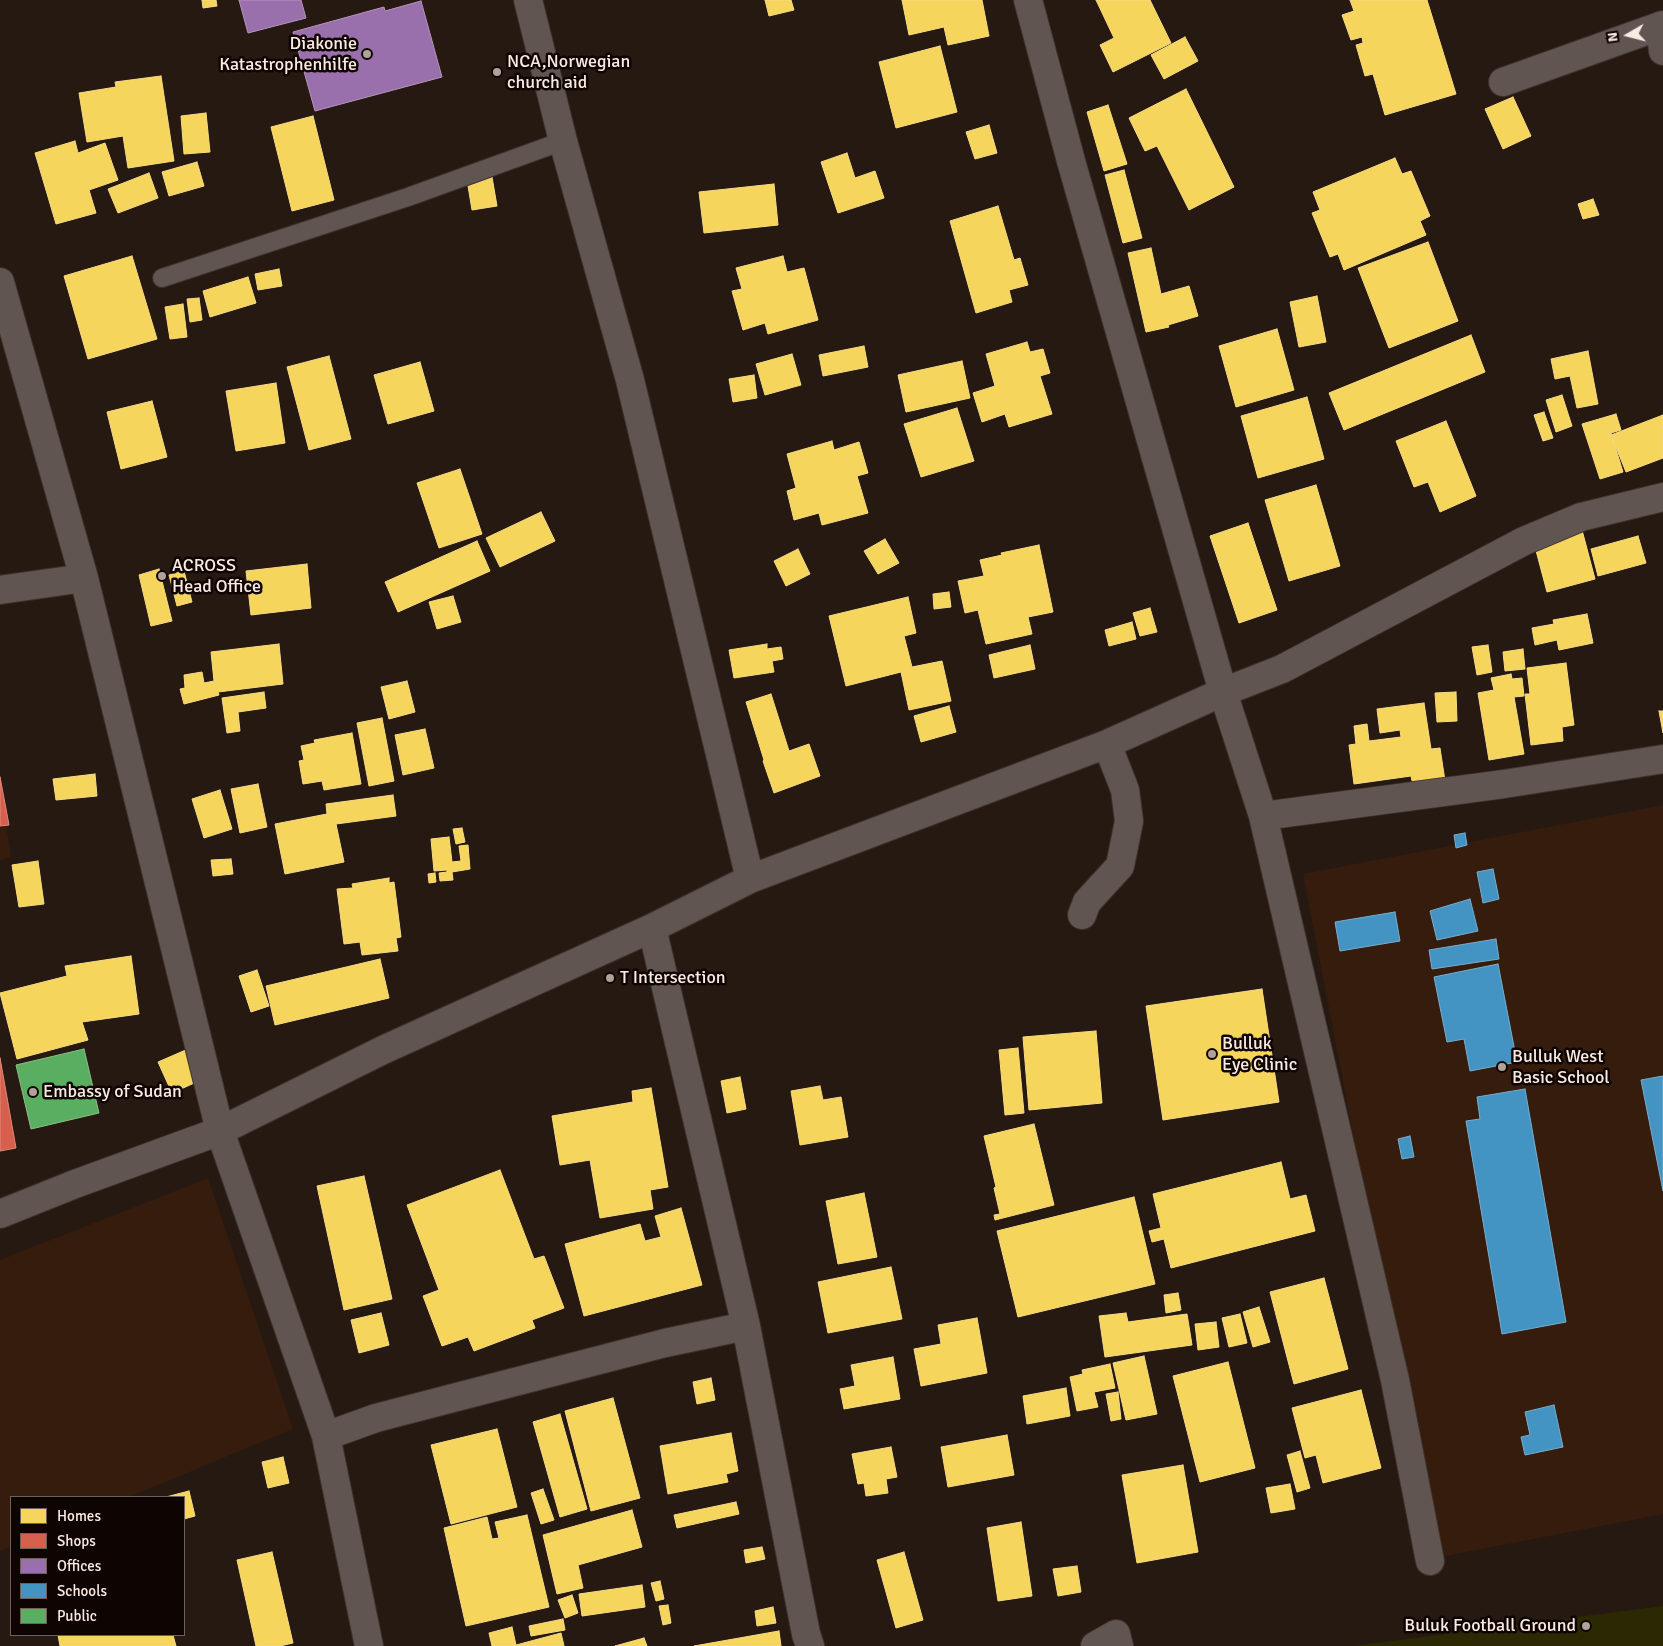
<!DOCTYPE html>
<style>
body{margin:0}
#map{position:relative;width:1663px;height:1646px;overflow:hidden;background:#261911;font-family:Signika,sans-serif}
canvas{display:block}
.legend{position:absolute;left:10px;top:1496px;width:175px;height:140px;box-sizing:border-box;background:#0e0502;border:1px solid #6d615c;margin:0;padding:6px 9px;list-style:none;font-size:15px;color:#fbeae2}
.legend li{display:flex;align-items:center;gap:10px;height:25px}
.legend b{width:25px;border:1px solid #6d615c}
.north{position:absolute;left:1603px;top:10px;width:50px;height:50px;-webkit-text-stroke:4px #0e0502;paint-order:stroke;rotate:262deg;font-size:14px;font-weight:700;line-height:20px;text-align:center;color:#fbeae2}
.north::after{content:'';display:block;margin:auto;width:18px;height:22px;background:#fbeae2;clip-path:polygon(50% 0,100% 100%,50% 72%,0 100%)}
</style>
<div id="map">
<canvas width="1663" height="1646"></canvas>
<ul class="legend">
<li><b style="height:14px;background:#f6d55c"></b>Homes</li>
<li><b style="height:14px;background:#d6604d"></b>Shops</li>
<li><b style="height:14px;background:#9970ab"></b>Offices</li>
<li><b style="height:14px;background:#4393c3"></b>Schools</li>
<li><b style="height:14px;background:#5aae61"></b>Public</li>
</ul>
<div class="north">N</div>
</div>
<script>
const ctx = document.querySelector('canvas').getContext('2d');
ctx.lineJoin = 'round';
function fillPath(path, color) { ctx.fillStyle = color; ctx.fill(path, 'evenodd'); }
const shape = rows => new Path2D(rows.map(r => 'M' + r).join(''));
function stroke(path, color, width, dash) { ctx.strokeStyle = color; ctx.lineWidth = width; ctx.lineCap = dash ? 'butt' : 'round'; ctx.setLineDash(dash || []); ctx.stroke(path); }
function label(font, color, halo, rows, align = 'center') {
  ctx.font = font + ' Signika,sans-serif'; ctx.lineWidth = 5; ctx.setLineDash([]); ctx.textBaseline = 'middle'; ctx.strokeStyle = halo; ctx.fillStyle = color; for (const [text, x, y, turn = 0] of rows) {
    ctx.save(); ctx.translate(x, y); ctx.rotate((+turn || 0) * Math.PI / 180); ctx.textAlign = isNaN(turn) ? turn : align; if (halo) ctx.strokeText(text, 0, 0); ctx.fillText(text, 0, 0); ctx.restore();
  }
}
fillPath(shape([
 [0,784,11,857,0,860],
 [1663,805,1663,1514,1435,1558,1303,874],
 [208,1178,293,1429,129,1497,11,1497,11,1547,0,1551,0,1260]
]), '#361c0c');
fillPath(shape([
 [1663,1606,1663,1646,1353,1646]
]), '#2a2903');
const homes = shape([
 [202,0,216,0,217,6,203,8,202,0],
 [765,0,791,0,794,10,769,16,765,0],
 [902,0,982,0,989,36,948,45,944,27,909,35,902,0],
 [1096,0,1150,0,1171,43,1113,72,1100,45,1114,38,1096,0],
 [1350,0,1427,0,1456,94,1385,115,1373,74,1365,76,1356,45,1363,43,1362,37,1351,40,1342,15,1354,11,1350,0],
 [1185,37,1198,61,1164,79,1151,55,1185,37],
 [940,46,957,112,896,128,879,62,940,46],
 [161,76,174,161,128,168,123,136,87,142,79,93,116,87,115,82,161,76],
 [1186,89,1234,187,1189,210,1157,146,1145,151,1129,118,1186,89],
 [1513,97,1531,136,1503,149,1485,109,1513,97],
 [1108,105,1127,164,1104,171,1087,112,1108,105],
 [206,113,210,152,184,154,181,116,206,113],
 [313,116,334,200,292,211,271,127,313,116],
 [989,125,997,153,975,159,966,132,989,125],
 [75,141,78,153,105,143,118,180,89,190,96,213,56,224,35,153,75,141],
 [847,153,855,178,875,171,884,198,838,213,821,162,847,153],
 [1395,158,1402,174,1411,171,1430,216,1420,221,1426,235,1344,270,1338,254,1330,257,1312,213,1320,210,1313,192,1395,158],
 [197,162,204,186,169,196,162,172,197,162],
 [1124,170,1142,238,1123,243,1105,175,1124,170],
 [149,173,158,198,118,213,108,189,149,173],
 [492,177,497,206,472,210,467,180,492,177],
 [774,184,778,225,704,233,699,192,774,184],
 [1593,199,1599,215,1583,219,1578,204,1593,199],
 [998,206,1014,260,1020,258,1028,285,1009,290,1012,302,976,313,950,221,998,206],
 [1428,242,1458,321,1389,348,1358,268,1428,242],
 [1151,248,1161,294,1189,286,1198,316,1168,325,1169,327,1146,332,1128,253,1151,248],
 [132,256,157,339,88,359,64,276,132,256],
 [783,256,787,272,804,268,818,320,768,334,765,323,743,330,732,291,742,289,736,268,783,256],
 [279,269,282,286,258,290,255,274,279,269],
 [248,277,256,303,210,317,203,291,248,277],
 [1317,296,1326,342,1299,347,1290,302,1317,296],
 [199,298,202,320,190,322,187,299,199,298],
 [183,304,187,337,170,339,165,307,183,304],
 [1277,329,1294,390,1236,407,1219,346,1277,329],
 [1471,335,1485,372,1344,430,1329,393,1471,335],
 [1027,342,1030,352,1043,349,1050,373,1040,376,1052,414,1009,427,1005,414,982,422,973,393,995,386,986,354,1027,342],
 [864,346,868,367,823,376,819,355,864,346],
 [1588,351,1598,404,1577,408,1570,376,1555,379,1551,359,1588,351],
 [792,354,801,385,765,395,756,364,792,354],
 [329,356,351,439,309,450,287,367,329,356],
 [962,361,970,398,906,412,898,375,962,361],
 [420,362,434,411,388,424,374,375,420,362],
 [754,375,757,398,733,402,729,379,754,375],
 [276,383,285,443,236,451,226,391,276,383],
 [1562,395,1572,426,1556,432,1546,400,1562,395],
 [1307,397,1324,459,1258,478,1241,416,1307,397],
 [152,401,167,457,121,469,107,412,152,401],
 [957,408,974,461,921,477,904,424,957,408],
 [1544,412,1553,438,1543,441,1534,415,1544,412],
 [1616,414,1621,430,1611,433,1623,472,1600,479,1582,424,1616,414],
 [1663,415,1663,458,1626,472,1611,435,1663,415],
 [1446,421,1476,496,1440,512,1428,482,1414,487,1396,441,1446,421],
 [832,441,834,450,859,442,868,473,857,476,868,513,822,525,819,513,794,520,787,491,796,488,787,454,832,441],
 [460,469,482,534,439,548,417,483,460,469],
 [1316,485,1340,566,1289,581,1265,500,1316,485],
 [541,512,555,541,500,567,486,538,541,512],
 [1248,523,1277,610,1239,623,1210,536,1248,523],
 [1582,530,1595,579,1547,592,1534,543,1582,530],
 [1638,536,1646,563,1598,576,1591,549,1638,536],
 [885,539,899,563,878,574,864,551,885,539],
 [477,541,490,571,398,612,385,582,477,541],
 [1039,545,1053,612,1028,617,1032,634,986,644,978,610,965,613,958,581,984,576,980,560,1002,555,1001,553,1039,545],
 [798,549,810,574,786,586,774,561,798,549],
 [307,564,311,608,251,615,246,571,307,564],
 [159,569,172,621,151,626,139,575,159,569],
 [184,571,192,602,177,606,169,575,184,571],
 [949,592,951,607,934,609,933,594,949,592],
 [453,596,461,622,437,629,429,602,453,596],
 [908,597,916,633,904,636,912,667,942,661,951,701,909,710,901,672,846,686,829,616,908,597],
 [1150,608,1157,632,1140,636,1133,613,1150,608],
 [1587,614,1593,643,1559,650,1557,640,1535,645,1532,628,1554,624,1553,620,1587,614],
 [1132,622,1136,639,1109,646,1105,630,1132,622],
 [279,644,283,684,218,692,219,695,184,704,180,689,185,688,184,675,202,672,204,683,214,681,211,652,279,644],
 [767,644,767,649,781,647,783,659,772,661,774,672,734,678,729,650,767,644],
 [1030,645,1035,669,994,678,989,655,1030,645],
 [1488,645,1492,672,1477,675,1472,647,1488,645],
 [1523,649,1525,669,1505,671,1503,652,1523,649],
 [1566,663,1574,725,1562,727,1563,741,1531,745,1525,694,1530,694,1527,668,1566,663],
 [1511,674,1512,679,1522,678,1524,696,1514,697,1524,754,1489,760,1478,693,1494,690,1491,678,1511,674],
 [407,681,415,712,389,719,381,687,407,681],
 [264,692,266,708,238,712,240,731,227,733,222,698,264,692],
 [1456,692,1457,721,1437,722,1435,693,1456,692],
 [771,694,789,751,809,744,820,776,774,793,763,761,764,760,746,702,771,694],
 [1424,703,1431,749,1440,748,1445,781,1413,785,1411,776,1354,784,1349,745,1356,744,1354,726,1367,724,1369,741,1401,737,1400,730,1380,733,1377,709,1424,703],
 [949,706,956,732,921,742,914,716,949,706],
 [1659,711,1663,711,1663,733,1659,711],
 [382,718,394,781,369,786,357,723,382,718],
 [425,729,434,768,403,775,395,735,425,729],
 [352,733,361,784,324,790,322,781,303,784,299,761,304,760,301,746,315,743,314,740,352,733],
 [95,774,97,796,56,800,53,779,95,774],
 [258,784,267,827,240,833,231,789,258,784],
 [220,790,232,829,204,838,192,799,220,790],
 [393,795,396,816,336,824,344,862,285,874,275,824,327,814,326,804,393,795],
 [462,828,465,842,456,844,453,829,462,828],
 [449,837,452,862,461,861,459,846,468,845,470,869,452,872,453,880,440,881,439,873,447,872,447,870,434,871,431,839,449,837],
 [231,859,233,874,213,876,211,860,231,859],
 [38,861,44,904,19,907,12,865,38,861],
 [435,873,436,882,429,883,428,874,435,873],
 [389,878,389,883,394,882,401,937,396,938,398,951,362,955,360,942,344,944,337,889,353,888,352,884,389,878],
 [131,956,139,1014,82,1022,88,1040,17,1059,0,993,67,976,65,966,131,956],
 [380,959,389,998,275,1025,266,986,380,959],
 [257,970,269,1006,251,1012,239,976,257,970],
 [1262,989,1279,1102,1163,1120,1146,1006,1262,989],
 [1096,1031,1102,1103,1029,1110,1023,1037,1096,1031],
 [1018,1048,1024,1113,1005,1115,999,1050,1018,1048],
 [188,1049,201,1080,172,1093,158,1062,188,1049],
 [740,1077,746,1109,727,1113,721,1081,740,1077],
 [820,1086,823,1100,841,1097,848,1137,800,1145,791,1091,820,1086],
 [651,1088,668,1187,650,1190,653,1209,600,1218,590,1160,560,1165,552,1116,633,1102,632,1091,651,1088],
 [1034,1124,1054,1205,995,1220,994,1215,1000,1214,994,1188,996,1187,984,1136,1034,1124],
 [1281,1162,1290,1199,1306,1195,1315,1231,1171,1268,1164,1239,1152,1242,1149,1231,1161,1228,1153,1194,1281,1162],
 [500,1170,534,1259,544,1256,564,1308,532,1320,535,1328,474,1351,468,1337,442,1346,423,1296,439,1290,407,1205,500,1170],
 [364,1176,392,1299,344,1310,317,1186,364,1176],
 [864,1193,877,1257,838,1264,826,1201,864,1193],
 [1134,1197,1155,1284,1018,1317,997,1231,1134,1197],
 [681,1208,702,1285,584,1316,565,1244,640,1224,645,1241,661,1237,655,1216,681,1208],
 [891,1267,902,1319,828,1333,818,1282,891,1267],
 [1324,1278,1348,1369,1294,1384,1270,1292,1324,1278],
 [1178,1293,1181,1310,1166,1313,1164,1295,1178,1293],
 [1259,1307,1270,1342,1253,1347,1243,1312,1259,1307],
 [381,1313,389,1345,359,1353,351,1320,381,1313],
 [1126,1313,1128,1322,1187,1314,1192,1345,1105,1357,1099,1316,1126,1313],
 [1240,1314,1247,1343,1229,1347,1222,1318,1240,1314],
 [977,1318,987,1373,921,1386,914,1349,941,1344,938,1325,977,1318],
 [1216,1322,1219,1347,1198,1350,1195,1324,1216,1322],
 [1144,1356,1157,1414,1126,1420,1113,1363,1144,1356],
 [893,1357,900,1399,844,1409,840,1389,855,1386,851,1365,893,1357],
 [1228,1362,1255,1468,1200,1482,1173,1376,1228,1362],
 [1110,1364,1115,1388,1094,1392,1098,1407,1077,1411,1070,1377,1083,1374,1082,1370,1110,1364],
 [711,1378,715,1400,697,1404,693,1382,711,1378],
 [1066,1388,1070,1416,1027,1424,1023,1396,1066,1388],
 [1361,1390,1381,1468,1323,1483,1316,1455,1305,1458,1292,1408,1361,1390],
 [1118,1392,1121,1419,1111,1421,1106,1394,1118,1392],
 [613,1398,640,1498,591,1511,565,1411,613,1398],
 [560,1414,587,1509,560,1517,533,1422,560,1414],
 [497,1429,517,1507,451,1524,431,1445,497,1429],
 [731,1433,738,1471,726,1474,728,1482,668,1494,660,1446,731,1433],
 [1007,1435,1014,1475,948,1487,941,1447,1007,1435],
 [891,1447,897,1477,886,1479,888,1493,866,1496,864,1483,858,1484,852,1454,891,1447],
 [1300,1451,1310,1488,1297,1492,1287,1455,1300,1451],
 [283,1457,289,1483,268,1488,262,1462,283,1457],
 [1183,1465,1198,1552,1137,1563,1122,1475,1183,1465],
 [1290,1484,1295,1509,1271,1513,1266,1488,1290,1484],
 [543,1489,554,1520,541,1524,531,1493,543,1489],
 [189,1491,195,1516,184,1519,184,1497,166,1497,189,1491],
 [736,1502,739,1514,677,1528,674,1515,736,1502],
 [632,1510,642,1547,578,1565,583,1588,557,1594,543,1535,632,1510],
 [527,1515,549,1607,466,1626,444,1528,487,1517,492,1539,499,1538,495,1522,527,1515],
 [1021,1522,1032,1596,998,1601,987,1528,1021,1522],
 [762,1547,765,1559,746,1563,744,1550,762,1547],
 [272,1552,293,1643,280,1646,256,1646,237,1560,272,1552],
 [904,1552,923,1620,896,1628,877,1560,904,1552],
 [1077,1566,1081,1592,1058,1596,1053,1569,1077,1566],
 [660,1581,664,1599,656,1601,651,1583,660,1581],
 [642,1585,645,1607,582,1616,579,1594,642,1585],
 [572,1595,578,1613,565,1618,558,1600,572,1595],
 [668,1605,671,1623,663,1625,659,1606,668,1605],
 [773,1607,776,1623,757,1626,755,1611,773,1607],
 [563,1619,565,1630,531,1636,529,1626,563,1619],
 [512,1627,516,1645,561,1633,564,1646,492,1646,489,1633,512,1627],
 [779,1631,781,1646,694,1646,779,1631],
 [58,1635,173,1635,176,1646,60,1646,58,1635],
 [644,1638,647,1646,615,1646,644,1638]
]);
fillPath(homes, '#f6d55c');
stroke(homes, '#f8db84', 1);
const shops = shape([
 [0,777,9,825,0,826,0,777],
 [0,1058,16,1148,0,1151,0,1058]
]);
fillPath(shops, '#d6604d');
stroke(shops, '#e1897a', 1);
const offices = shape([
 [239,0,301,0,306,18,248,33,239,0],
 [421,1,442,77,315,111,293,32,384,7,385,11,421,1]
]);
fillPath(offices, '#9970ab');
stroke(offices, '#b695bc', 1);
const schools = shape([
 [1465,833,1467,845,1456,848,1454,835,1465,833],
 [1493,869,1499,899,1483,903,1477,872,1493,869],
 [1470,899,1478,931,1437,940,1430,911,1470,899],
 [1395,912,1400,941,1340,951,1335,922,1395,912],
 [1496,939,1499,959,1432,969,1429,950,1496,939],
 [1498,964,1517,1062,1470,1071,1464,1039,1447,1042,1434,977,1498,964],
 [1663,1076,1663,1191,1641,1080,1663,1076],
 [1525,1089,1566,1322,1502,1334,1466,1121,1480,1119,1477,1097,1525,1089],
 [1410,1136,1414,1157,1402,1159,1398,1139,1410,1136],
 [1554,1405,1563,1447,1525,1455,1521,1437,1530,1435,1525,1412,1554,1405]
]);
fillPath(schools, '#4393c3');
stroke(schools, '#7aadcc', 1);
const public = shape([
 [84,1049,99,1113,31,1129,16,1065,84,1049]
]);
fillPath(public, '#5aae61');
stroke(public, '#8ac088', 1);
const lane = shape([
 [162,278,408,197,563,141]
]);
const street = shape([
 [528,0,563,141,630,380,750,879],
 [1028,0,1071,161,1223,692,1263,816,1395,1380,1430,1561],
 [1660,26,1663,51],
 [1503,82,1663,25],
 [0,282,84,578,220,1131,326,1436,369,1646],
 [0,590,84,578],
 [1263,816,1504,784,1663,759],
 [1082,915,1087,902,1120,866,1129,821,1125,790,1107,744],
 [652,928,746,1326,806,1634,810,1646],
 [0,1214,75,1184,220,1131,383,1050,652,928,750,879,1107,744,1223,692,1282,669,1524,541,1581,517,1663,497],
 [326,1436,376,1418,665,1343,746,1326],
 [1095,1646,1116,1634,1119,1646]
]);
stroke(lane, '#3d322d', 20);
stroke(street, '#3d322d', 30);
stroke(lane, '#605550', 18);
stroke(street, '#605550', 28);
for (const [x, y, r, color] of [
 [367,54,5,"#b0a199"],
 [497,72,5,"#b0a199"],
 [162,576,5,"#b0a199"],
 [610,978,5,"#b0a199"],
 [1212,1054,5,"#b0a199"],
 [1502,1067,5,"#b0a199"],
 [33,1092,5,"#b0a199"],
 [1586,1626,5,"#b0a199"]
]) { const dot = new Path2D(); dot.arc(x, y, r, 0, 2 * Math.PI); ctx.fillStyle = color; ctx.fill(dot); stroke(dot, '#0e0502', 2); }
label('18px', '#fbeae2', '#0e0502', [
 ["Diakonie",357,44,"right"],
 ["Katastrophenhilfe",357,65,"right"],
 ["NCA,Norwegian",507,62],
 ["church aid",507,83],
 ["ACROSS",172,566],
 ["Head Office",172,587],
 ["T Intersection",620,978],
 ["Bulluk",1222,1044],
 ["Eye Clinic",1222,1065],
 ["Bulluk West",1512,1057],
 ["Basic School",1512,1078],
 ["Embassy of Sudan",43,1092],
 ["Buluk Football Ground",1576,1626,"right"]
], 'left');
</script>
